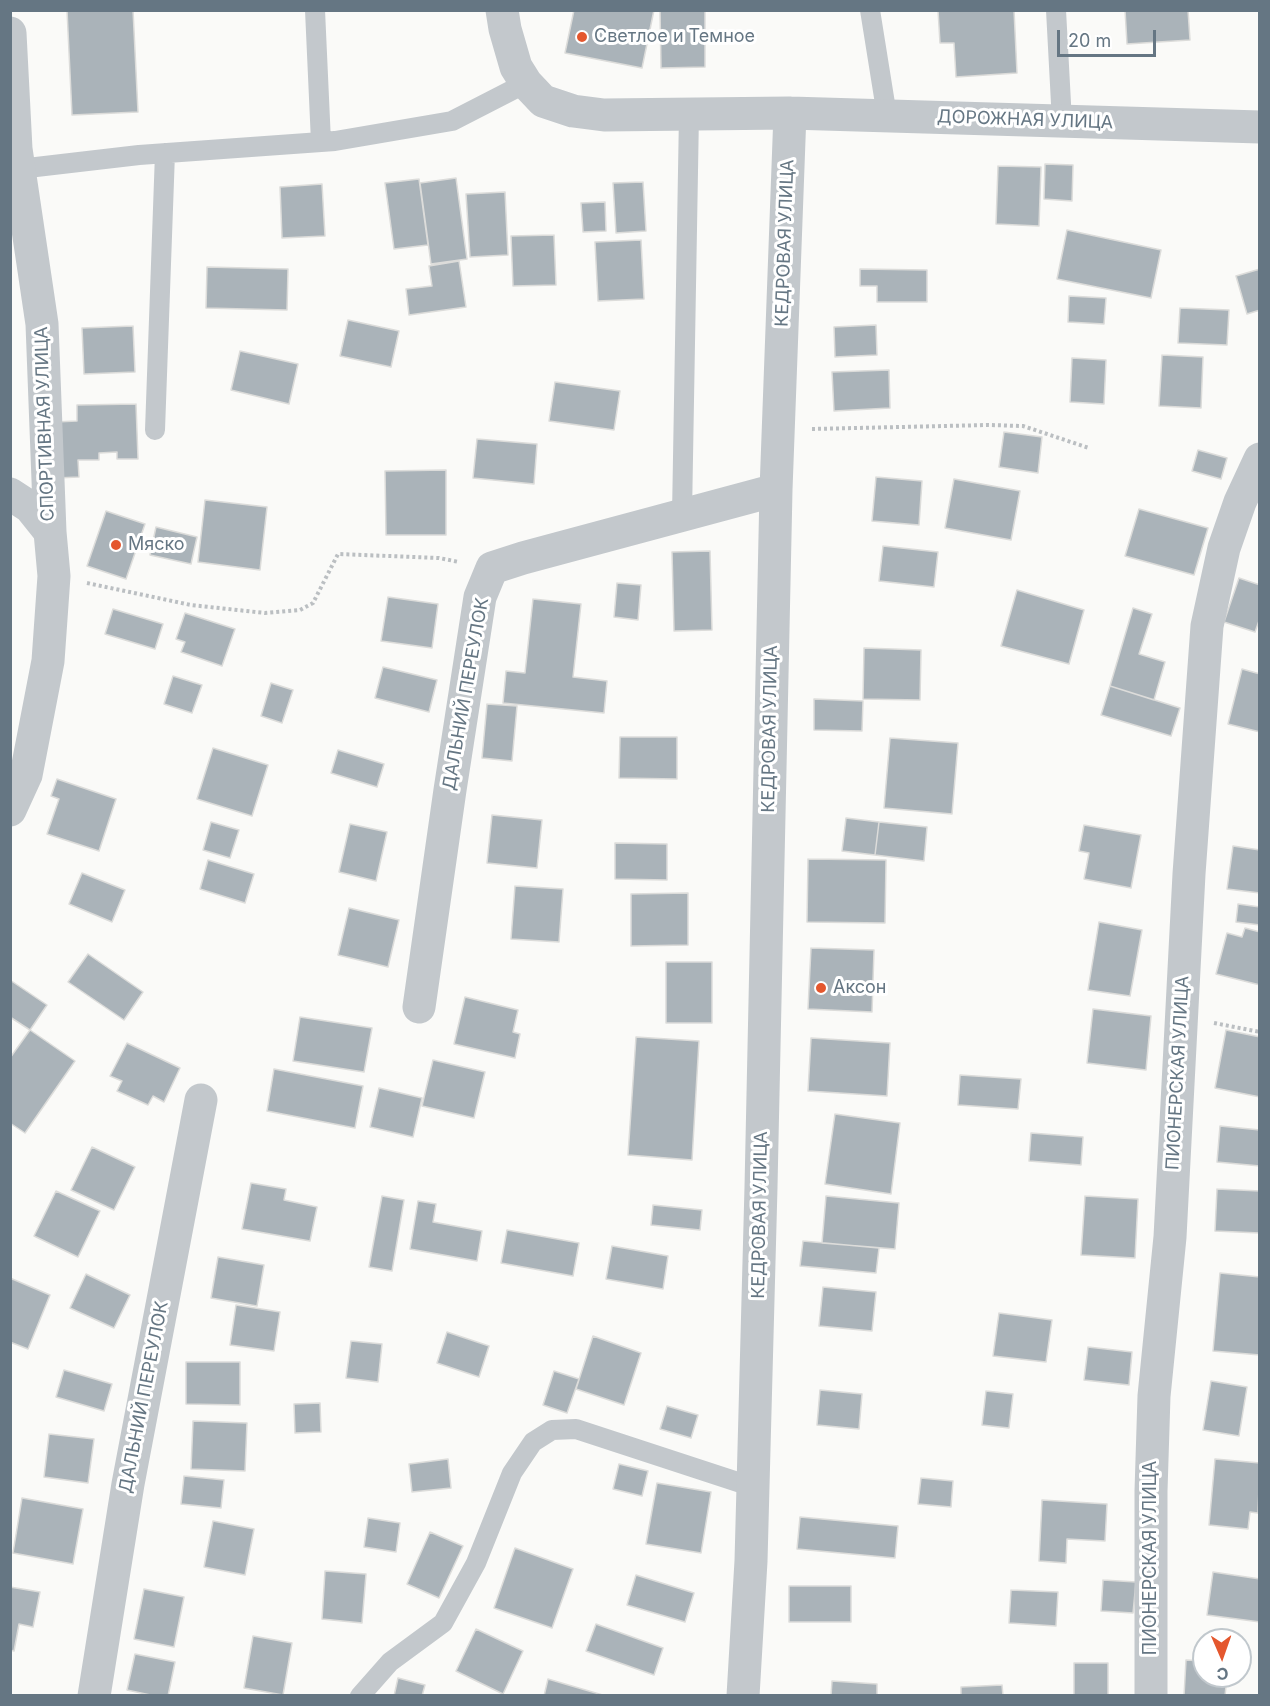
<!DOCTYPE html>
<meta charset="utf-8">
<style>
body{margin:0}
#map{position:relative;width:1270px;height:1706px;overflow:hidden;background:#fafaf8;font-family:Inter,sans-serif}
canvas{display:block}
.frame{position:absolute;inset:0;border:12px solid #657683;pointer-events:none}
.north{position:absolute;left:1192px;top:1628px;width:60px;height:60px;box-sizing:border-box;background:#fff;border:2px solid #c1c8cd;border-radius:50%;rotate:178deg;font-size:16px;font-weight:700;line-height:24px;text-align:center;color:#657683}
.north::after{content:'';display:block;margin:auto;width:21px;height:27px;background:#e4572e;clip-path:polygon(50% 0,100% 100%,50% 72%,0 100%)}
.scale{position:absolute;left:1057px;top:30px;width:99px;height:27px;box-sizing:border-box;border:3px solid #657683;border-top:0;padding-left:8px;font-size:18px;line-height:21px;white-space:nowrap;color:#657683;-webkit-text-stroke:4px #fff;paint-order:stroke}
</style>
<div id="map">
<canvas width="1270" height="1706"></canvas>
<div class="frame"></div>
<div class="north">С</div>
<div class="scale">20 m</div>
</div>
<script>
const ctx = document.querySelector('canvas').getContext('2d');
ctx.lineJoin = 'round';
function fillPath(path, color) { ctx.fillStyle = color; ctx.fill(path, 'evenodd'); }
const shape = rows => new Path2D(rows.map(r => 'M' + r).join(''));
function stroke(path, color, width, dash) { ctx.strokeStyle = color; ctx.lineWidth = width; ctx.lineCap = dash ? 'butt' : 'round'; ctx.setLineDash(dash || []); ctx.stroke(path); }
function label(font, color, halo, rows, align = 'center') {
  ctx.font = font + ' Inter,sans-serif'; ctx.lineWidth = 6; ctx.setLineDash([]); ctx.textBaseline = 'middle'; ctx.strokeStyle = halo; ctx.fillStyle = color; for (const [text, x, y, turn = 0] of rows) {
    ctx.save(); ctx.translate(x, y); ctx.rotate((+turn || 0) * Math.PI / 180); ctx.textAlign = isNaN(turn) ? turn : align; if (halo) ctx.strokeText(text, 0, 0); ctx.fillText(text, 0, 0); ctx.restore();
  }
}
const building = shape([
 [67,10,133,10,138,112,72,115,67,10],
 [574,10,654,10,642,68,565,53,574,10],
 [660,10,705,10,705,67,661,68,660,10],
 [938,10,1014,10,1017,73,956,77,954,43,940,43,938,10],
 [1125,10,1188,10,1190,40,1127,44,1125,10],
 [1045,164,1073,165,1072,201,1044,199,1045,164],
 [998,166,1041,167,1039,226,996,224,998,166],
 [456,178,467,259,431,264,420,183,456,178],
 [419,179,428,245,394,249,385,183,419,179],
 [643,182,646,231,616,233,613,183,643,182],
 [322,184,325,236,282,238,280,187,322,184],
 [505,192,508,255,470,257,466,194,505,192],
 [605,202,606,231,583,232,581,203,605,202],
 [1067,230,1161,250,1151,298,1057,279,1067,230],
 [554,235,556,285,513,286,511,236,554,235],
 [641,240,644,299,598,301,595,242,641,240],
 [459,261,466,307,409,315,406,289,432,286,429,266,459,261],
 [207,267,288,269,287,310,206,308,207,267],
 [860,269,927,270,927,302,877,302,877,286,860,286,860,269],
 [1260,269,1260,310,1247,314,1236,276,1260,269],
 [1069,296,1106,298,1104,324,1068,322,1069,296],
 [1180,308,1229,310,1227,345,1178,343,1180,308],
 [348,320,399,331,391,367,340,356,348,320],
 [876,325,877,355,835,357,834,327,876,325],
 [133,326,135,372,84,374,82,328,133,326],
 [240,351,298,364,289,404,231,390,240,351],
 [1162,355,1203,357,1201,408,1159,406,1162,355],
 [1072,358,1106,360,1104,404,1070,402,1072,358],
 [889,370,890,408,834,411,832,372,889,370],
 [555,382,620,391,614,430,549,421,555,382],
 [136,404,138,459,117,459,117,452,99,453,99,460,78,460,79,477,56,478,55,422,77,421,77,405,136,404],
 [1004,432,1042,437,1038,473,999,467,1004,432],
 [477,439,537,444,534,484,473,478,477,439],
 [1198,450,1227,458,1221,479,1192,471,1198,450],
 [446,470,446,535,386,535,385,471,446,470],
 [876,477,922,481,919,525,872,521,876,477],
 [954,479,1020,491,1011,540,945,528,954,479],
 [205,500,267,507,260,570,198,562,205,500],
 [1139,509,1208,528,1194,575,1125,556,1139,509],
 [106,511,145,524,126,579,87,566,106,511],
 [156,527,197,537,191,564,150,555,156,527],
 [883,546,938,552,934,587,879,581,883,546],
 [710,551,712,630,674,631,672,552,710,551],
 [1239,578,1260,585,1260,618,1255,632,1224,622,1239,578],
 [617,583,641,585,638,620,614,617,617,583],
 [1017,590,1084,610,1069,664,1001,646,1017,590],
 [388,597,438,604,432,648,381,641,388,597],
 [533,599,581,604,573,677,607,681,604,713,503,703,506,671,525,673,533,599],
 [1133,608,1152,614,1139,654,1165,662,1154,700,1110,686,1133,608],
 [113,609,163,624,155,649,105,634,113,609],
 [185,613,235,629,222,666,181,652,185,642,176,639,185,613],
 [864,648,921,650,920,700,863,699,864,648],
 [383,667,437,680,429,712,375,698,383,667],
 [1242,669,1260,674,1260,732,1228,724,1242,669],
 [173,676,202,685,192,713,164,704,173,676],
 [271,683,293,690,282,723,261,716,271,683],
 [1110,686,1180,708,1171,736,1101,715,1110,686],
 [814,699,863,701,862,731,814,730,814,699],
 [487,704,517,706,512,761,482,758,487,704],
 [620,737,677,737,677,779,619,778,620,737],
 [890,738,958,743,952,814,884,808,890,738],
 [213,748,268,765,252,816,197,799,213,748],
 [338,750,384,764,377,787,331,773,338,750],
 [57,779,116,799,99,851,47,834,59,799,51,796,57,779],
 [492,815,542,820,537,868,487,863,492,815],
 [846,818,879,822,875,855,842,851,846,818],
 [211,822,239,830,230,858,203,850,211,822],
 [879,822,927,827,924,861,875,855,879,822],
 [350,824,387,832,376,881,339,872,350,824],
 [1084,825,1141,835,1131,888,1084,879,1089,853,1079,851,1084,825],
 [615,843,667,844,667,880,615,879,615,843],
 [1233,846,1260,850,1260,893,1227,889,1233,846],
 [808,859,886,860,885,923,807,922,808,859],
 [208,860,254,874,245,903,200,889,208,860],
 [82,873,125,890,112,922,69,904,82,873],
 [515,886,563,889,559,942,511,939,515,886],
 [688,893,688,945,631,946,631,894,688,893],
 [1238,904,1260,907,1260,925,1236,922,1238,904],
 [349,908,399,920,388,967,338,955,349,908],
 [1099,922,1142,930,1130,996,1088,990,1099,922],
 [1245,928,1260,932,1260,985,1216,974,1227,933,1242,937,1245,928],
 [811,948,874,950,872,1012,808,1009,811,948],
 [88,954,143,992,124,1020,68,982,88,954],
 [666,962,712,962,712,1023,666,1023,666,962],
 [10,980,47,1005,30,1030,10,1017,10,980],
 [465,997,518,1010,513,1032,520,1034,515,1058,454,1044,465,997],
 [1093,1009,1151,1016,1146,1070,1087,1063,1093,1009],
 [300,1017,372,1028,364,1072,293,1061,300,1017],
 [30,1030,75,1061,25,1133,10,1123,10,1058,30,1030],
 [1226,1030,1260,1037,1260,1097,1215,1088,1226,1030],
 [636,1037,699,1041,692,1160,628,1155,636,1037],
 [811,1038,890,1043,887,1096,808,1091,811,1038],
 [127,1043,180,1068,164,1102,153,1096,148,1105,117,1091,122,1081,110,1076,127,1043],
 [433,1060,485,1072,474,1118,422,1106,433,1060],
 [274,1069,363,1086,355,1128,267,1111,274,1069],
 [960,1075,1021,1079,1018,1109,958,1105,960,1075],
 [379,1088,422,1098,413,1137,370,1127,379,1088],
 [835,1114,900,1123,891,1194,825,1184,835,1114],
 [1220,1126,1260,1130,1260,1166,1217,1162,1220,1126],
 [1031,1133,1083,1137,1081,1165,1029,1161,1031,1133],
 [92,1147,135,1167,114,1210,71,1190,92,1147],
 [251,1183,286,1189,284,1200,317,1207,310,1241,242,1229,251,1183],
 [1217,1189,1260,1191,1260,1233,1215,1231,1217,1189],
 [56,1191,100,1211,78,1257,34,1236,56,1191],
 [382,1196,404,1200,392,1271,369,1267,382,1196],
 [826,1196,899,1203,895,1249,822,1243,826,1196],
 [1085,1196,1138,1199,1135,1258,1081,1255,1085,1196],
 [418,1201,436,1204,433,1222,482,1231,477,1261,410,1249,418,1201],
 [653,1205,702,1210,700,1230,651,1225,653,1205],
 [507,1230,579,1243,573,1276,501,1263,507,1230],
 [803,1241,879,1248,876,1273,800,1266,803,1241],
 [612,1246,668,1256,663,1289,606,1279,612,1246],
 [218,1257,264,1265,257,1306,211,1298,218,1257],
 [1220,1273,1260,1277,1260,1355,1213,1351,1220,1273],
 [86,1274,130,1295,114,1328,70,1308,86,1274],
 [10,1278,50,1295,28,1349,10,1342,10,1278],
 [823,1287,876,1292,872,1331,819,1326,823,1287],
 [236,1305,280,1312,274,1351,230,1345,236,1305],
 [999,1313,1052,1320,1046,1362,993,1356,999,1313],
 [447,1332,489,1346,479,1377,437,1363,447,1332],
 [593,1336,641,1353,624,1405,576,1389,593,1336],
 [351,1341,382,1344,378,1382,346,1378,351,1341],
 [1088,1347,1132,1352,1129,1385,1084,1380,1088,1347],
 [186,1362,240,1362,240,1405,186,1404,186,1362],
 [64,1370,112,1384,104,1411,56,1397,64,1370],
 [554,1371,579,1379,567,1413,543,1405,554,1371],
 [1211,1381,1247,1387,1239,1436,1203,1430,1211,1381],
 [820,1390,862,1394,859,1429,817,1425,820,1390],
 [986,1391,1013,1394,1009,1428,982,1425,986,1391],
 [320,1403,321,1432,295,1433,294,1404,320,1403],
 [667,1406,698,1415,691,1438,660,1429,667,1406],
 [193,1421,247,1423,245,1471,191,1469,193,1421],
 [49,1434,94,1439,88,1483,44,1477,49,1434],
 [448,1459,451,1488,412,1492,409,1464,448,1459],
 [1215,1459,1260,1463,1258,1513,1250,1512,1248,1529,1209,1525,1215,1459],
 [619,1464,648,1471,642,1496,613,1489,619,1464],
 [184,1476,224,1480,221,1508,181,1504,184,1476],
 [921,1478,953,1481,951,1507,918,1504,921,1478],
 [657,1483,711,1492,701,1553,646,1544,657,1483],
 [22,1498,83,1509,73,1564,13,1553,22,1498],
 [1042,1500,1107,1504,1105,1541,1067,1539,1066,1563,1039,1561,1042,1500],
 [800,1517,898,1526,895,1558,797,1549,800,1517],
 [368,1518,400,1523,396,1552,364,1547,368,1518],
 [213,1521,254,1529,245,1575,204,1567,213,1521],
 [430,1532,463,1546,439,1598,407,1584,430,1532],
 [515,1548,573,1569,552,1628,494,1608,515,1548],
 [325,1571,366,1574,362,1623,322,1619,325,1571],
 [1213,1572,1260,1579,1260,1622,1207,1615,1213,1572],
 [636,1575,694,1593,685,1622,627,1605,636,1575],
 [1103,1580,1136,1582,1133,1613,1101,1611,1103,1580],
 [789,1586,851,1586,851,1622,789,1622,789,1586],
 [10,1587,40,1592,33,1627,19,1624,14,1651,10,1650,10,1587],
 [144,1589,184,1597,174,1647,134,1639,144,1589],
 [1011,1590,1058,1592,1056,1626,1009,1623,1011,1590],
 [596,1624,663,1648,654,1675,586,1651,596,1624],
 [476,1629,523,1651,503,1694,456,1671,476,1629],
 [253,1636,292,1643,283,1695,244,1688,253,1636],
 [135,1654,175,1662,168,1696,155,1696,127,1690,135,1654],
 [1186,1660,1204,1661,1204,1676,1227,1676,1225,1696,1184,1696,1186,1660],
 [1074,1663,1108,1663,1108,1695,1074,1695,1074,1663],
 [398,1678,425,1685,422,1696,394,1696,398,1678],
 [548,1679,606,1696,544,1696,548,1679],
 [832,1681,877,1684,877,1696,831,1696,832,1681],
 [1002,1685,1003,1696,961,1696,961,1687,1002,1685]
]);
fillPath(building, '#aab3b9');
stroke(building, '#dcdcda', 1.5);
stroke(shape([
 [812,429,988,425,1023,426,1089,448],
 [87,583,191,605,265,613,300,610,313,603,338,554,439,558,459,562],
 [1214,1023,1260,1032]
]), '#bbbfc2', 4, [3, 3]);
stroke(shape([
 [315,10,321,142],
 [870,10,887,116],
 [1056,10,1062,122],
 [19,169,139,155,335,141,452,121,526,83],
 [155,430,165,153],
 [682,515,689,114],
 [360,1696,390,1662,443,1623,476,1563,512,1473,533,1442,552,1430,576,1429,753,1487]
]), '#c3c8cc', 20);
stroke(shape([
 [502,10,505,29,516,67,526,83,543,101,573,111,604,115,790,113,1260,127],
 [10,33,16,149,42,324,50,532,54,576,48,661,26,775,10,810],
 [10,494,30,507,50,532],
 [419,1007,450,790,480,597,492,568,523,558,776,490],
 [94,1696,128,1484,201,1100],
 [743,1696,751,1561,761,1187,776,490,790,113],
 [1151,1696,1151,1491,1154,1396,1170,1237,1189,874,1207,626,1224,548,1240,502,1260,459]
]), '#c3c8cc', 33);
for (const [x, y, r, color] of [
 [582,37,6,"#e4572e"],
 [116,545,6,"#e4572e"],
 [821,988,6,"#e4572e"]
]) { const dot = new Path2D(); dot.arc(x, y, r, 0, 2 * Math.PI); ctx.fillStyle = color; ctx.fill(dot); stroke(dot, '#fff', 2); }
label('18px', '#657683', '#fff', [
 ["Светлое и Темное",594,37],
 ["Мяско",128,545],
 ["Аксон",833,988]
], 'left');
label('18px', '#657683', '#fff', [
 ["ДОРОЖНАЯ УЛИЦА",1025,120,2],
 ["КЕДРОВАЯ УЛИЦА",785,243,-88],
 ["СПОРТИВНАЯ УЛИЦА",45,424,-92],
 ["ДАЛЬНИЙ ПЕРЕУЛОК",466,694,-80],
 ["КЕДРОВАЯ УЛИЦА",770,729,-89],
 ["ПИОНЕРСКАЯ УЛИЦА",1178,1073,-87],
 ["КЕДРОВАЯ УЛИЦА",760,1215,-89],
 ["ДАЛЬНИЙ ПЕРЕУЛОК",144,1397,-79],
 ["ПИОНЕРСКАЯ УЛИЦА",1151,1558,-90]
]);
</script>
